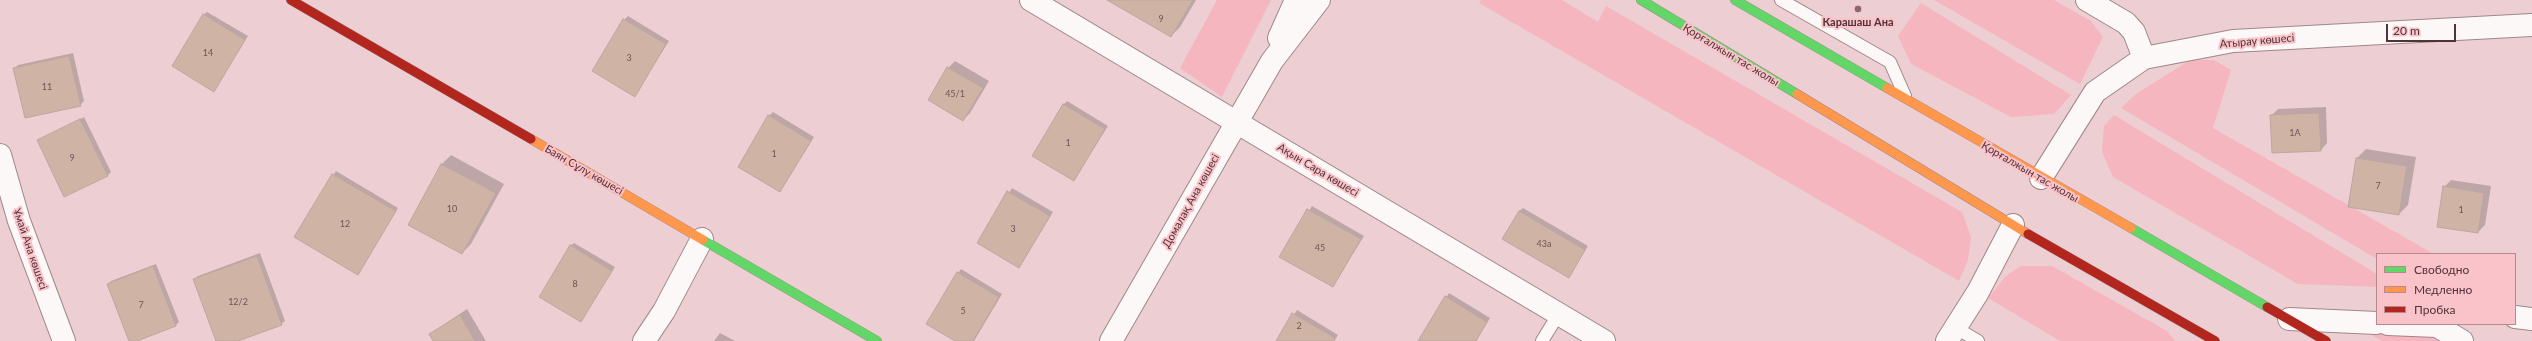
<!DOCTYPE html>
<meta charset="utf-8">
<style>
body{margin:0}
#map{position:relative;width:2532px;height:341px;overflow:hidden;background:#edcfd3;font-family:Lato,sans-serif}
canvas{display:block}
.legend{position:absolute;left:2376px;top:253px;width:140px;height:72px;box-sizing:border-box;background:#fac2c9;border:1px solid #b6898f;margin:0;padding:5px 7px;list-style:none;font-size:12px;color:#4f3337}
.legend li{display:flex;align-items:center;gap:8px;height:20px}
.legend b{width:20px;border:1px solid #b6898f}
.scale{position:absolute;left:2386px;top:24px;width:70px;height:18px;box-sizing:border-box;border:2px solid #4f3337;border-top:0;padding-left:5px;font-size:12px;line-height:14px;white-space:nowrap;color:#4f3337;-webkit-text-stroke:3px #fac2c9;paint-order:stroke}
</style>
<div id="map">
<canvas width="2532" height="341"></canvas>
<ul class="legend">
<li><b style="height:5px;background:#63d668"></b>Свободно</li>
<li><b style="height:5px;background:#ff974d"></b>Медленно</li>
<li><b style="height:5px;background:#b3261e"></b>Пробка</li>
</ul>
<div class="scale">20 m</div>
</div>
<script>
const ctx = document.querySelector('canvas').getContext('2d');
ctx.lineJoin = 'round';
function fillPath(path, color) { ctx.fillStyle = color; ctx.fill(path, 'evenodd'); }
const shape = rows => new Path2D(rows.map(r => 'M' + r).join(''));
function stroke(path, color, width, dash) { ctx.strokeStyle = color; ctx.lineWidth = width; ctx.lineCap = dash ? 'butt' : 'round'; ctx.setLineDash(dash || []); ctx.stroke(path); }
function label(font, color, halo, rows, align = 'center') {
  ctx.font = font + ' Lato,sans-serif'; ctx.lineWidth = 4; ctx.setLineDash([]); ctx.textBaseline = 'middle'; ctx.strokeStyle = halo; ctx.fillStyle = color; for (const [text, x, y, turn = 0] of rows) {
    ctx.save(); ctx.translate(x, y); ctx.rotate((+turn || 0) * Math.PI / 180); ctx.textAlign = isNaN(turn) ? turn : align; if (halo) ctx.strokeText(text, 0, 0); ctx.fillText(text, 0, 0); ctx.restore();
  }
}
fillPath(shape([
 [1217,0,1271,0,1222,97,1180,68],
 [1481,0,1562,0,1598,22,1606,6,1962,212,1971,237,1968,260,1959,281,1479,3],
 [1934,0,2054,0,2091,21,2103,37,2080,84],
 [1921,3,2071,95,2054,114,2011,117,1911,64,1898,36],
 [2190,60,2214,60,2231,70,2213,128,2434,254,2377,254,2377,259,2121,108,2136,94],
 [2114,115,2377,274,2377,287,2298,284,2113,177,2102,152,2104,126],
 [2020,266,2052,266,2167,331,2175,341,2060,341,1988,298,2005,277],
 [2364,331,2434,336,2443,341,2382,341]
]), '#f5b6bf');
fillPath(shape([
 [1109,0,1196,0,1180,27,1171,36],
 [207,12,248,36,214,90,203,15],
 [628,16,669,41,635,95,624,20],
 [73,53,84,101,80,105,14,69,18,65],
 [955,61,989,81,970,113,963,120,948,68],
 [1067,101,1108,126,1074,180,1063,105],
 [2326,107,2327,143,2321,150,2271,116,2278,109],
 [773,112,814,137,780,191,769,116],
 [84,117,111,172,107,176,38,140],
 [2366,149,2416,157,2408,205,2399,214,2357,158],
 [451,155,504,184,471,244,462,253,409,224,442,164],
 [336,171,398,208,358,274,295,237],
 [2451,180,2491,186,2485,225,2478,232,2444,187],
 [1012,188,1053,212,1019,267,978,242],
 [1312,206,1364,236,1333,286,1281,256],
 [1523,208,1588,246,1569,276,1519,211],
 [574,243,615,267,581,321,570,246],
 [260,253,285,321,281,324,235,341,217,341,194,279,198,276],
 [156,264,179,322,175,326,130,341,108,284,111,281],
 [961,269,1002,294,974,341,957,341,958,273],
 [1449,293,1490,318,1476,341,1419,341],
 [467,309,486,341,435,341,430,334],
 [1297,310,1338,335,1334,341,1277,341],
 [720,333,735,341,714,341]
]), '#0003');
const building = shape([
 [1107,0,1193,0,1171,37,1107,0],
 [203,14,245,40,214,92,172,66,203,14],
 [623,19,666,44,635,97,592,71,623,19],
 [69,56,81,106,25,118,13,68,69,56],
 [947,67,983,88,963,121,928,100,947,67],
 [1063,104,1105,129,1074,181,1032,156,1063,104],
 [2319,113,2321,151,2272,153,2270,115,2319,113],
 [768,115,811,141,780,192,738,167,768,115],
 [80,119,108,176,64,197,37,140,80,119],
 [2356,158,2407,166,2399,215,2348,207,2356,158],
 [441,164,496,193,462,254,408,225,441,164],
 [332,174,396,211,358,275,294,237,332,174],
 [2443,186,2484,193,2478,233,2437,227,2443,186],
 [1007,191,1050,216,1019,268,977,243,1007,191],
 [1307,209,1361,239,1333,287,1279,257,1307,209],
 [1519,211,1585,250,1569,278,1502,239,1519,211],
 [570,245,612,271,581,322,539,297,570,245],
 [257,256,282,325,238,341,216,341,193,279,257,256],
 [153,266,176,326,137,341,129,341,107,284,153,266],
 [957,272,999,297,973,341,955,341,926,324,957,272],
 [1445,296,1487,322,1476,341,1418,341,1445,296],
 [1292,313,1335,338,1334,341,1276,341,1292,313],
 [460,315,475,341,433,341,429,334,460,315]
]);
fillPath(building, '#cfb4a6');
stroke(building, '#bca69f', 1);
const lane = shape([
 [1781,0,1890,62,1905,96],
 [1956,328,1978,341],
 [1542,341,1558,315]
]);
const street = shape([
 [1031,0,1604,341],
 [2087,0,2126,23,2134,32,2144,58],
 [1279,38,1296,0],
 [0,155,19,221,64,341],
 [2041,178,2095,92,2144,58,2233,41,2532,25],
 [2515,317,2532,319],
 [2289,319,2377,323],
 [2388,324,2437,326,2462,341],
 [644,341,664,311,702,239],
 [1111,341,1272,61,1319,0],
 [1947,341,1978,292,2013,225]
]);
const fast = shape([
 [1641,0,1797,94],
 [1735,0,1887,88],
 [2131,228,2267,307],
 [703,240,877,341]
]);
const slow = shape([
 [1887,88,2131,228],
 [1797,94,2028,234],
 [531,139,703,240]
]);
const jam = shape([
 [291,0,531,139],
 [2028,234,2215,341],
 [2267,307,2326,341]
]);
stroke(lane, '#9f878a', 14);
stroke(street, '#9f878a', 24);
stroke(fast, '#9f878a', 10);
stroke(slow, '#9f878a', 10);
stroke(jam, '#9f878a', 10);
stroke(lane, '#fcf8f8', 12);
stroke(street, '#fcf8f8', 22);
stroke(fast, '#63d668', 9);
stroke(slow, '#ff974d', 9);
stroke(jam, '#b3261e', 9);
for (const [x, y, r, color] of [
 [1858,9,4,"#866a6e"]
]) { const dot = new Path2D(); dot.arc(x, y, r, 0, 2 * Math.PI); ctx.fillStyle = color; ctx.fill(dot); stroke(dot, '#fac2c9', 1.5); }
label('9px', '#6f5353', null, [
 ["9",1161,19],
 ["14",208,53],
 ["3",629,58],
 ["11",47,87],
 ["45/1",955,94],
 ["1А",2295,133],
 ["1",1068,143],
 ["1",774,154],
 ["9",72,158],
 ["7",2378,186],
 ["10",452,209],
 ["1",2461,210],
 ["12",345,224],
 ["3",1013,229],
 ["43а",1544,244],
 ["45",1320,248],
 ["8",575,284],
 ["12/2",238,302],
 ["7",141,305],
 ["5",963,311],
 ["2",1299,326]
]);
label('bold 11px', '#4f3337', '#fac2c9', [
 ["Карашаш Ана",1858,22]
]);
label('11px', '#4f3337', '#fac2c9', [
 ["Атырау көшесі",2257,41,-5],
 ["Қорғалжын тас жолы",1731,55,31],
 ["Баян Сұлу көшесі",584,170,30],
 ["Ақын Сара көшесі",1318,170,31],
 ["Қорғалжын тас жолы",2030,172,30],
 ["Домалақ Ана көшесі",1191,201,-61],
 ["Ұмай Ана көшесі",30,249,71]
]);
</script>
